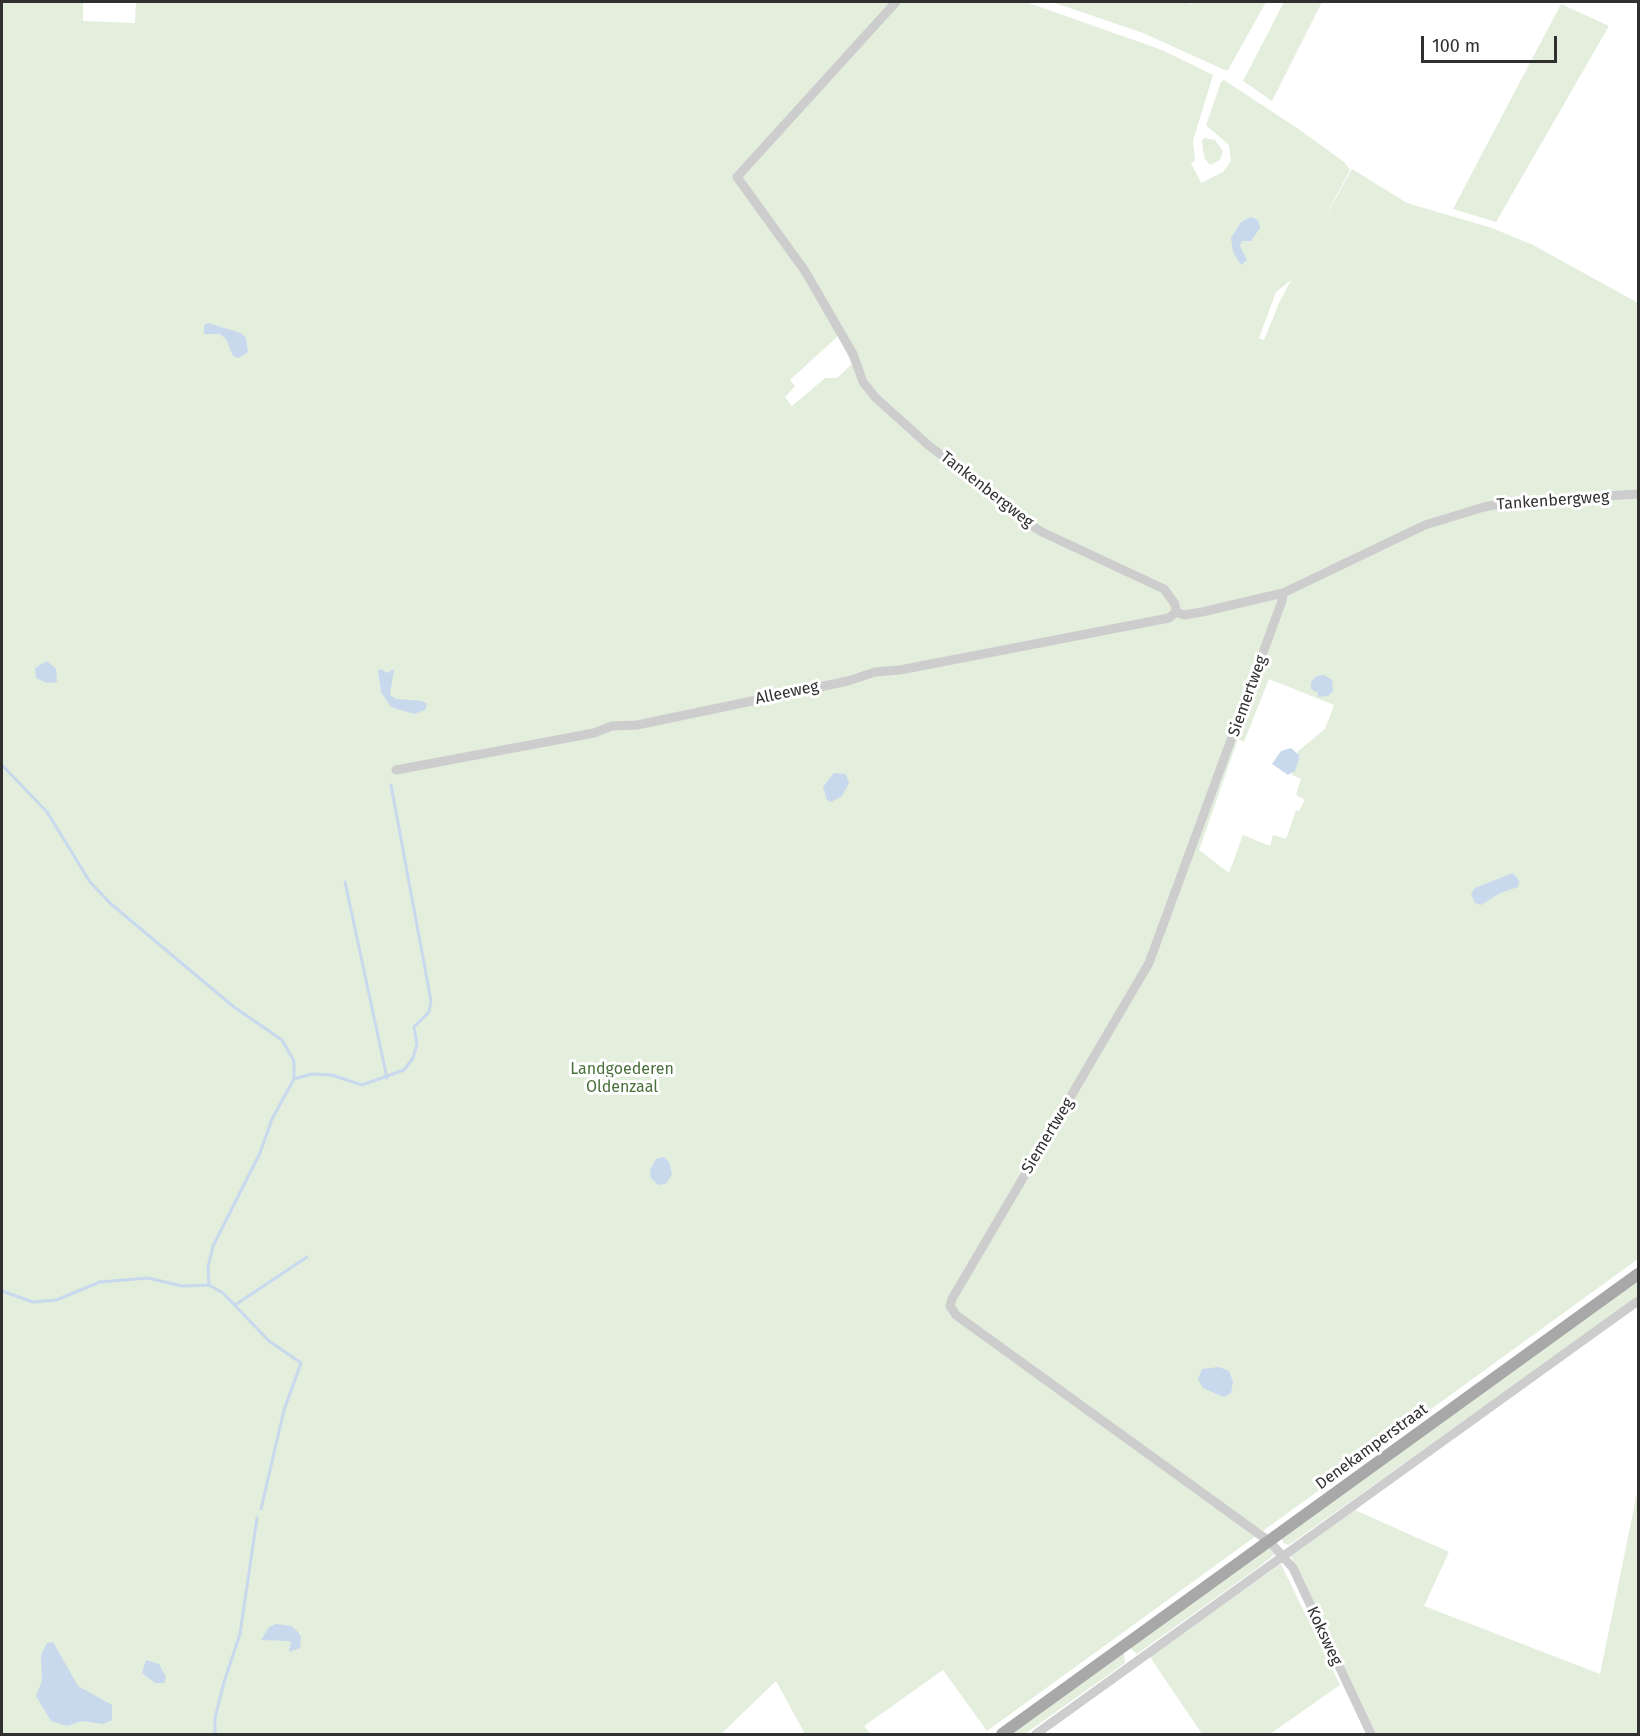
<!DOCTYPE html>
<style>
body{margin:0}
#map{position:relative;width:1640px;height:1736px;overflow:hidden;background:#fff;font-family:"Fira Sans",sans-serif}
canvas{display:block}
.frame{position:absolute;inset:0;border:3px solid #303030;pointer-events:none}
.scale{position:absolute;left:1421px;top:36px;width:136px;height:27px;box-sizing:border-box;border:3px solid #303030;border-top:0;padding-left:8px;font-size:18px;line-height:21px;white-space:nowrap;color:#303030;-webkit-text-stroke:4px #fff;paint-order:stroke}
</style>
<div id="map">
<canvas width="1640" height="1736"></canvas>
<div class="frame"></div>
<div class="scale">100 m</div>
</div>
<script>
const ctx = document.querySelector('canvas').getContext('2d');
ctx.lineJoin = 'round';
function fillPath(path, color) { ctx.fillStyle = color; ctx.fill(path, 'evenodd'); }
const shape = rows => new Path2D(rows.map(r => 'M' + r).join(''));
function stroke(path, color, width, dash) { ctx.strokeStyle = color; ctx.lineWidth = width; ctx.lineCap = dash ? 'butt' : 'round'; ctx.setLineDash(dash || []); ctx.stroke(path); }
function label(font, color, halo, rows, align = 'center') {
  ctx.font = font + ' "Fira Sans",sans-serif'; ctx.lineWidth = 6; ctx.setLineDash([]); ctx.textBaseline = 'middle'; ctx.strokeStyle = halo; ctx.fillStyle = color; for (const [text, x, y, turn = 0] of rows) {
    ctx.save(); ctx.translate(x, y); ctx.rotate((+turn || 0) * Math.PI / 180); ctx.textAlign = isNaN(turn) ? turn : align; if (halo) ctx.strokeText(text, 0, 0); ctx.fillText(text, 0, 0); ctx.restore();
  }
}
fillPath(shape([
 [2,2,83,2,83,21,135,23,136,2,1026,2,1162,50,1213,75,1193,141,1195,161,1191,163,1201,183,1223,172,1231,161,1229,145,1206,125,1221,82,1224,80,1300,130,1344,162,1350,170,1320,227,1352,169,1407,203,1492,228,1533,245,1638,303,1638,1259,987,1731,943,1670,864,1726,871,1734,805,1734,776,1681,721,1734,2,1734],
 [1291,280,1279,303,1264,340,1259,338,1276,292],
 [838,336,852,364,837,378,825,378,792,406,785,397,795,386,790,380],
 [1269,679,1334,705,1325,729,1297,752,1299,755,1292,775,1301,779,1296,795,1305,800,1299,811,1296,810,1286,839,1273,835,1270,846,1243,835,1229,873,1199,850,1238,739,1244,742],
 [1052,2,1187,2,1191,4,1193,2,1266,2,1228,70,1225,70,1143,33],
 [1284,2,1322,2,1272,101,1243,81],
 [1561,4,1609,26,1496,222,1453,209],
 [1205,138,1215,140,1223,151,1220,160,1210,165,1205,159,1203,150,1202,140],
 [1638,1279,1638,1297,1289,1545,1283,1543,1282,1538],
 [1638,1488,1638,1734,1376,1734,1291,1556,1355,1510,1449,1552,1424,1606,1600,1674],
 [1268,1548,1272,1549,1274,1555,1259,1567,1137,1654,1131,1649,1131,1646],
 [1281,1564,1340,1685,1270,1734,1202,1734,1150,1657],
 [1124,1653,1125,1663,1025,1734,1009,1734]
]), '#e3eedd');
fillPath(shape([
 [1251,217,1258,220,1260,228,1251,241,1242,241,1240,246,1247,260,1241,265,1233,252,1231,238,1241,222],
 [208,323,241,333,246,338,248,352,239,358,233,356,226,339,220,334,204,334,204,325],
 [47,661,56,669,57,682,47,683,36,678,35,668],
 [381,669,387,673,394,669,390,695,396,699,422,701,427,704,425,710,414,714,391,707,381,692,378,671],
 [1324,675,1332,680,1333,691,1328,696,1318,697,1318,693,1311,689,1311,682,1317,676],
 [1291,748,1299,755,1299,759,1295,771,1288,775,1272,764,1281,751],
 [834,773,846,774,849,783,842,796,831,802,827,800,823,787],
 [1513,873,1519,881,1518,887,1500,893,1481,905,1475,903,1471,894,1475,888],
 [664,1157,669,1162,672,1174,666,1184,658,1185,651,1178,650,1170,656,1159],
 [1219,1367,1229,1371,1233,1382,1231,1393,1224,1397,1203,1388,1198,1379,1202,1369],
 [276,1624,291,1626,298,1632,301,1637,300,1648,289,1652,291,1642,289,1641,261,1640,269,1627],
 [53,1642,78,1686,112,1705,112,1720,103,1724,82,1721,67,1726,51,1721,36,1696,42,1681,41,1655,47,1643],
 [146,1660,159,1664,166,1677,164,1683,155,1683,142,1673]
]), '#c8d9ee');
stroke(shape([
 [2,765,47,812,90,882,111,904,234,1007,282,1040,294,1061,294,1079],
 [345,882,387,1078],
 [209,1285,208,1267,213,1246,260,1153,272,1119,294,1079,312,1074,332,1075,362,1085,404,1070,413,1058,417,1044,414,1027,429,1012,431,1001,391,785],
 [2,1291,33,1302,56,1300,100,1282,148,1278,182,1286,209,1285,223,1293,269,1341,301,1363,284,1410,261,1509],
 [235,1305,307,1257],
 [215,1734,215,1718,224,1682,240,1634,257,1518]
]), '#c8d9ee', 3);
stroke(shape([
 [896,2,737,177,805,271,853,354,863,382,875,397,928,445,980,484,1015,515,1042,532,1164,589,1175,604,1176,612],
 [1283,593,1282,601,1149,963,952,1299,950,1306,956,1315,1270,1542,1293,1568,1371,1734],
 [1176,612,1184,615,1202,612,1283,593,1425,525,1484,507,1511,502,1638,494],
 [396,770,594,733,612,726,637,725,848,681,875,672,900,670,1169,618,1176,612],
 [1036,1734,1638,1301]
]), '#cdcdcd', 9);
stroke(shape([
 [1002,1734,1638,1274]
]), '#a8a8a8', 12);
label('16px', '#303030', '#fff', [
 ["Tankenbergweg",987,490,38],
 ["Tankenbergweg",1553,501,-4],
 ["Alleeweg",787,693,-12],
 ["Siemertweg",1248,696,-70],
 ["Siemertweg",1048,1136,-59],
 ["Denekamperstraat",1372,1447,-36],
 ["Koksweg",1324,1636,65]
]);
label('16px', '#496f3a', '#fff', [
 ["Landgoederen",622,1070],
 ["Oldenzaal",622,1088]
]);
</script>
